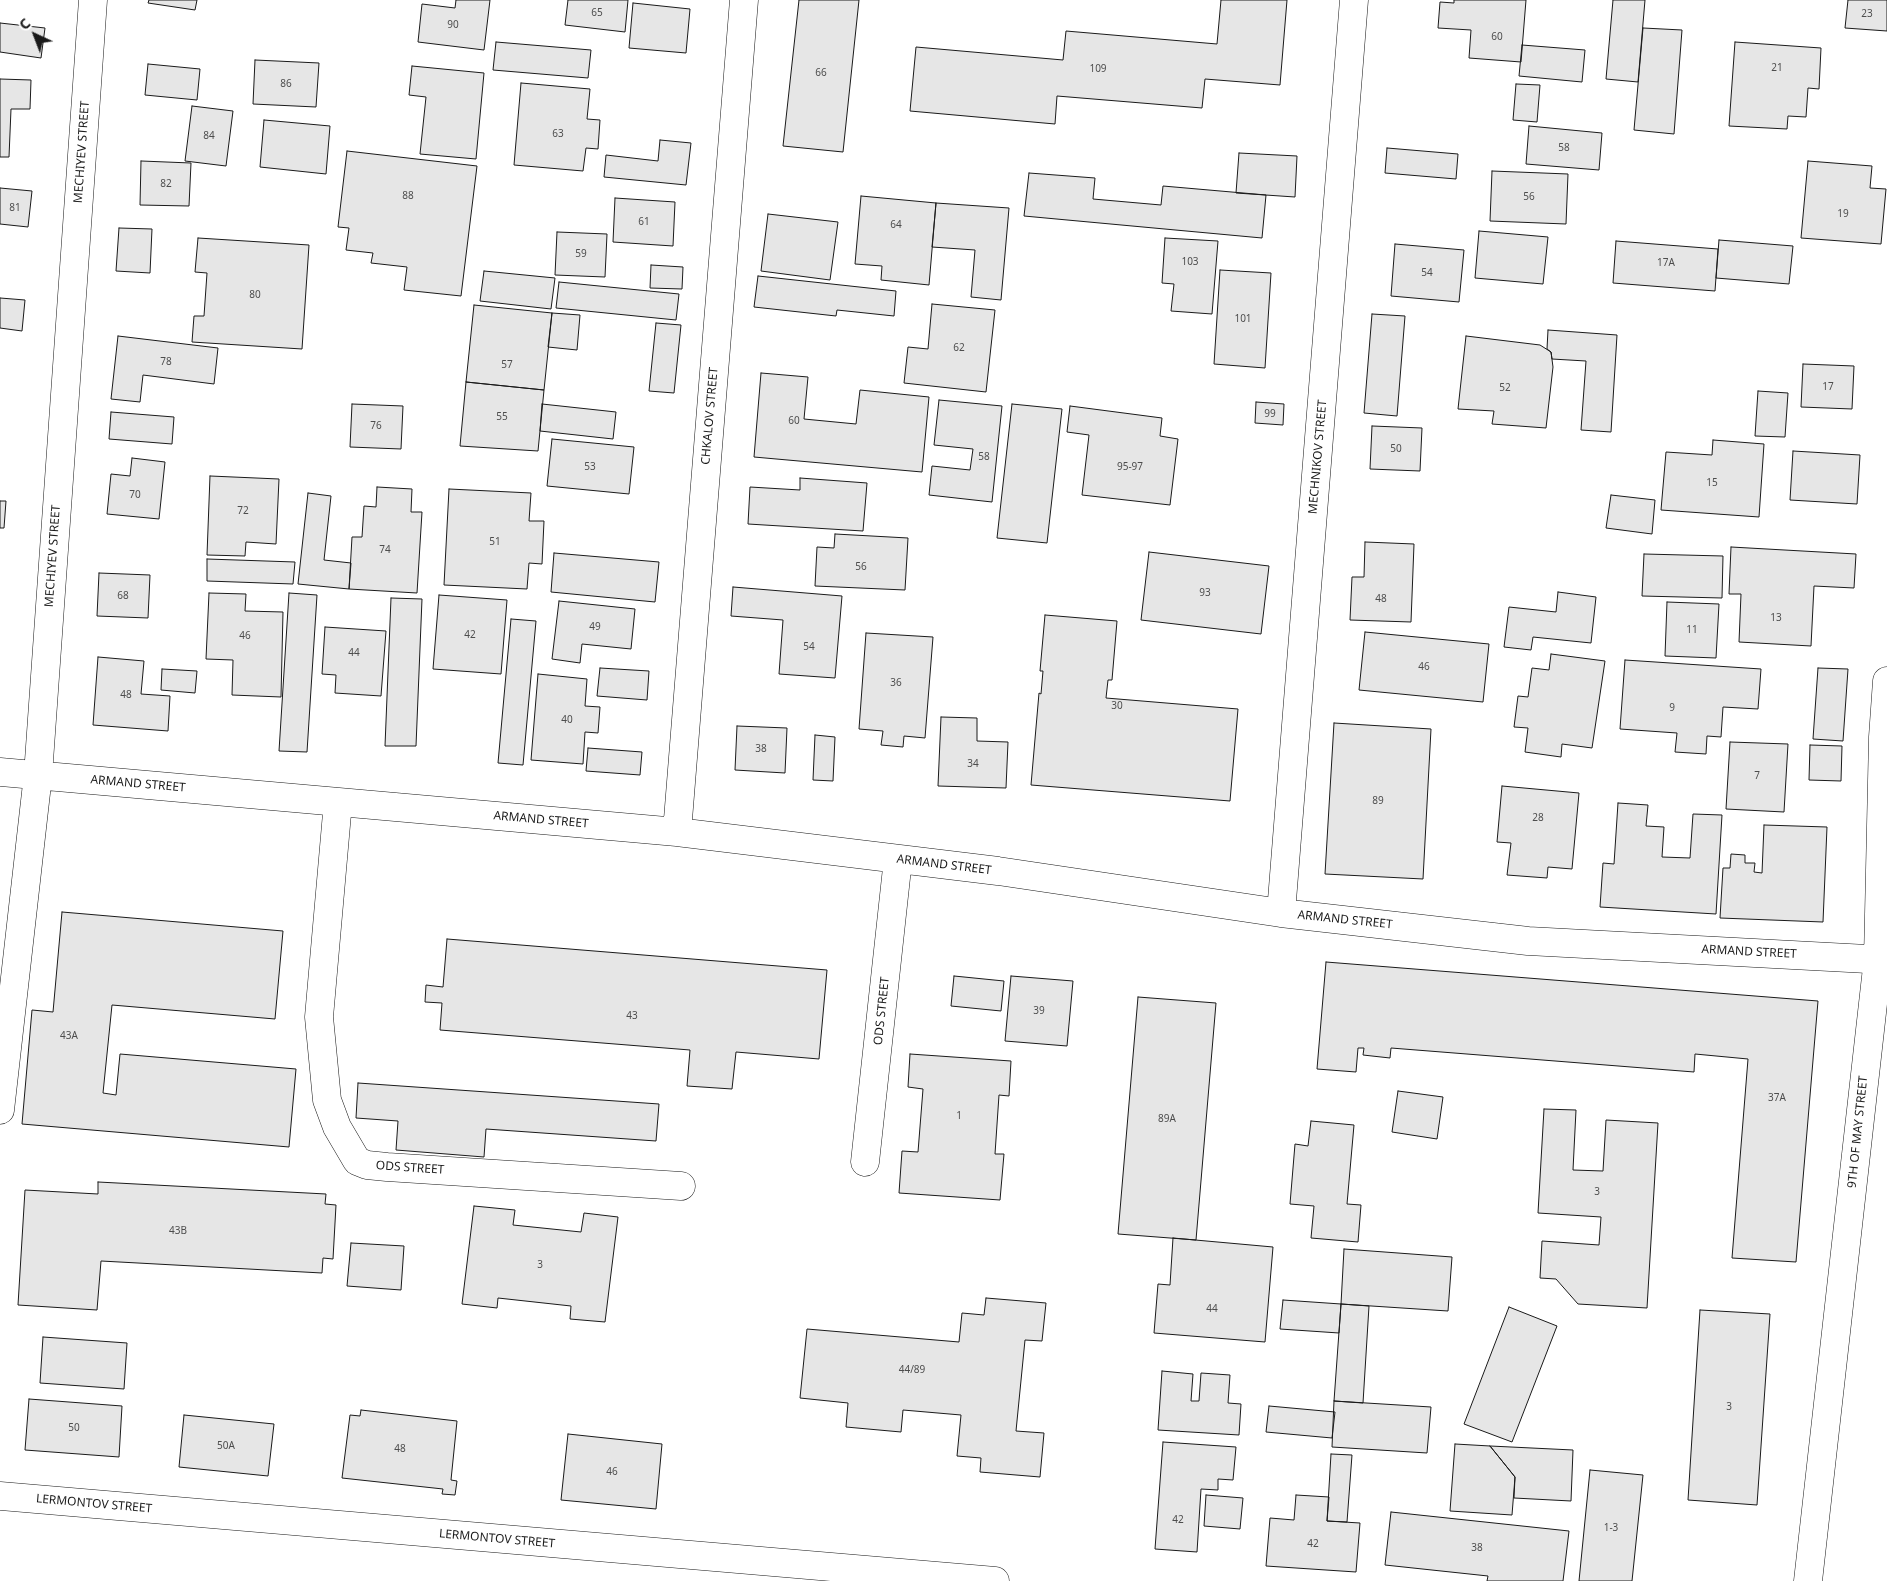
<!DOCTYPE html>
<meta charset="utf-8">
<style>
body{margin:0}
#map{position:relative;width:1887px;height:1581px;overflow:hidden;background:#fff;font-family:"Noto Sans",sans-serif}
canvas{display:block}
.north{position:absolute;left:10px;top:10px;width:50px;height:50px;-webkit-text-stroke:4px #fff;paint-order:stroke;rotate:317deg;font-size:14px;font-weight:700;line-height:20px;text-align:center;color:#1a1a1a}
.north::after{content:'';display:block;margin:auto;width:18px;height:22px;background:#1a1a1a;clip-path:polygon(50% 0,100% 100%,50% 72%,0 100%)}
</style>
<div id="map">
<canvas width="1887" height="1581"></canvas>
<div class="north">С</div>
</div>
<script>
const ctx = document.querySelector('canvas').getContext('2d');
ctx.lineJoin = 'round';
function fillPath(path, color) { ctx.fillStyle = color; ctx.fill(path, 'evenodd'); }
const shape = rows => new Path2D(rows.map(r => 'M' + r).join(''));
function stroke(path, color, width, dash) { ctx.strokeStyle = color; ctx.lineWidth = width; ctx.lineCap = dash ? 'butt' : 'round'; ctx.setLineDash(dash || []); ctx.stroke(path); }
function label(font, color, halo, rows, align = 'center') {
  ctx.font = font + ' "Noto Sans",sans-serif'; ctx.lineWidth = 4; ctx.setLineDash([]); ctx.textBaseline = 'middle'; ctx.strokeStyle = halo; ctx.fillStyle = color; for (const [text, x, y, turn = 0] of rows) {
    ctx.save(); ctx.translate(x, y); ctx.rotate((+turn || 0) * Math.PI / 180); ctx.textAlign = isNaN(turn) ? turn : align; if (halo) ctx.strokeText(text, 0, 0); ctx.fillText(text, 0, 0); ctx.restore();
  }
}
const building = shape([
 [149,0,197,0,195,10,148,3,149,0],
 [456,0,490,0,484,50,418,42,422,4,455,8,456,0],
 [568,0,628,0,625,32,565,25,568,0],
 [799,0,859,0,843,152,783,146,799,0],
 [1221,0,1287,0,1280,85,1205,79,1202,108,1057,96,1055,124,910,111,916,47,1063,60,1066,31,1217,44,1221,0],
 [1454,0,1526,0,1521,62,1469,58,1471,30,1438,28,1440,2,1454,3,1454,0],
 [1613,0,1645,0,1638,82,1606,79,1613,0],
 [1848,0,1887,0,1887,31,1845,28,1848,0],
 [633,3,690,9,686,53,629,48,633,3],
 [0,23,45,28,41,58,0,52,0,23],
 [1643,28,1682,30,1674,134,1634,130,1643,28],
 [496,42,591,50,588,78,493,70,496,42],
 [1735,42,1821,48,1819,89,1808,88,1806,117,1788,116,1787,129,1729,126,1735,42],
 [1522,45,1585,50,1582,82,1519,76,1522,45],
 [255,60,319,63,316,107,253,104,255,60],
 [148,64,200,69,197,100,145,95,148,64],
 [412,66,484,73,476,159,420,154,426,97,409,95,412,66],
 [0,79,31,80,30,109,11,109,9,157,0,157,0,79],
 [521,83,590,89,587,119,600,120,598,149,586,148,583,171,514,165,521,83],
 [1516,84,1540,85,1537,122,1513,120,1516,84],
 [192,106,233,111,226,166,185,161,192,106],
 [264,120,330,126,326,174,260,167,264,120],
 [1529,126,1602,133,1599,170,1526,164,1529,126],
 [660,140,691,143,686,185,604,177,606,155,658,161,660,140],
 [1387,148,1458,154,1456,179,1385,173,1387,148],
 [347,151,477,166,461,296,404,290,407,267,371,263,373,253,346,250,349,228,338,227,347,151],
 [1239,153,1297,156,1295,197,1236,193,1239,153],
 [141,161,191,163,189,206,140,205,141,161],
 [1808,161,1872,166,1870,188,1886,189,1881,244,1801,238,1808,161],
 [1492,171,1568,174,1566,224,1490,221,1492,171],
 [1029,173,1095,178,1093,199,1161,205,1163,186,1266,195,1262,238,1024,216,1029,173],
 [0,188,32,191,28,227,0,224,0,188],
 [861,196,936,203,929,285,881,280,882,266,855,264,861,196],
 [615,198,675,202,673,246,613,242,615,198],
 [936,203,1009,208,1001,300,971,297,975,250,932,247,936,203],
 [768,214,838,222,830,280,761,271,768,214],
 [119,228,152,229,150,273,116,271,119,228],
 [1479,231,1548,237,1543,284,1475,278,1479,231],
 [557,232,607,234,605,277,555,275,557,232],
 [198,238,309,245,302,349,192,342,194,316,204,316,207,273,195,272,198,238],
 [1165,238,1218,241,1212,314,1171,311,1174,284,1162,283,1165,238],
 [1719,240,1793,246,1789,284,1716,278,1719,240],
 [1616,241,1718,249,1715,291,1613,283,1616,241],
 [1395,244,1464,250,1459,302,1391,296,1395,244],
 [651,265,683,267,682,289,650,288,651,265],
 [1220,270,1271,273,1265,368,1214,364,1220,270],
 [484,271,555,278,551,309,480,301,484,271],
 [758,276,896,291,894,316,837,310,836,316,754,307,758,276],
 [559,282,679,294,676,320,556,308,559,282],
 [0,298,25,300,22,331,0,328,0,298],
 [932,304,995,310,986,392,904,383,908,347,928,349,932,304],
 [474,305,552,313,544,390,466,382,474,305],
 [552,313,580,315,577,350,548,347,552,313],
 [1372,314,1405,316,1397,416,1364,413,1372,314],
 [656,323,681,325,674,393,649,391,656,323],
 [1548,330,1617,335,1611,432,1581,430,1586,361,1552,359,1551,352,1547,349,1548,330],
 [118,336,218,348,214,384,143,375,140,402,111,399,118,336],
 [1466,336,1540,345,1551,352,1553,367,1546,428,1492,424,1494,411,1458,409,1466,336],
 [1803,364,1854,366,1852,409,1801,407,1803,364],
 [761,373,808,377,804,419,856,424,860,390,929,397,922,472,754,457,761,373],
 [466,382,544,390,538,451,460,446,466,382],
 [1758,391,1788,393,1785,437,1755,436,1758,391],
 [939,400,1002,406,992,502,929,495,932,466,970,470,973,449,934,445,939,400],
 [1256,402,1284,404,1283,425,1255,423,1256,402],
 [352,404,403,406,401,449,350,447,352,404],
 [542,404,616,412,613,439,540,431,542,404],
 [1012,404,1062,409,1047,543,997,538,1012,404],
 [1070,406,1162,418,1160,436,1178,439,1170,505,1082,495,1089,435,1067,432,1070,406],
 [111,412,174,417,172,444,109,439,111,412],
 [1372,426,1422,428,1420,471,1370,469,1372,426],
 [552,439,634,447,629,494,547,486,552,439],
 [1713,440,1764,444,1759,517,1661,510,1666,452,1712,455,1713,440],
 [1793,451,1860,455,1857,504,1790,500,1793,451],
 [132,458,165,462,159,519,107,514,111,474,130,476,132,458],
 [210,476,279,479,276,544,246,542,245,556,207,555,210,476],
 [800,478,867,483,863,531,748,524,750,487,800,490,800,478],
 [377,487,412,489,411,512,422,512,417,593,349,589,352,537,362,537,364,506,376,507,377,487],
 [449,489,531,493,529,521,544,521,542,564,529,563,527,589,444,585,449,489],
 [308,493,331,496,324,560,351,563,349,589,298,584,308,493],
 [1611,495,1655,500,1652,534,1606,528,1611,495],
 [0,501,6,501,4,528,0,528,0,501],
 [835,534,908,538,905,590,815,586,817,547,834,548,835,534],
 [1365,542,1414,544,1411,622,1350,620,1352,577,1364,577,1365,542],
 [1731,547,1856,554,1854,588,1814,586,1811,646,1739,642,1741,594,1729,594,1731,547],
 [1149,552,1269,566,1261,634,1141,620,1149,552],
 [554,553,659,562,655,602,551,592,554,553],
 [1644,554,1723,556,1722,598,1642,596,1644,554],
 [207,559,295,562,293,584,207,581,207,559],
 [99,573,150,575,148,618,97,616,99,573],
 [733,587,842,596,835,678,779,674,783,620,731,616,733,587],
 [1558,592,1596,597,1591,643,1533,637,1531,650,1504,647,1509,607,1556,612,1558,592],
 [209,593,246,594,245,611,283,612,281,697,232,695,233,660,206,659,209,593],
 [289,593,317,595,307,752,279,751,289,593],
 [439,595,507,600,501,674,433,669,439,595],
 [391,598,422,599,416,746,385,746,391,598],
 [559,601,635,609,631,649,582,644,580,663,552,659,559,601],
 [1667,602,1719,604,1716,658,1665,656,1667,602],
 [1045,615,1117,621,1112,680,1108,680,1106,698,1238,709,1230,801,1031,785,1039,693,1041,694,1043,671,1040,671,1045,615],
 [511,619,536,621,523,765,498,763,511,619],
 [325,627,386,631,381,696,335,693,336,675,322,674,325,627],
 [1365,632,1489,644,1483,702,1359,690,1365,632],
 [866,633,933,637,925,738,904,736,903,747,881,745,883,731,859,729,866,633],
 [1551,654,1605,661,1592,748,1562,744,1561,757,1525,752,1528,728,1514,727,1518,696,1528,697,1532,668,1549,670,1551,654],
 [98,657,144,661,141,694,170,696,168,731,93,725,98,657],
 [1625,660,1761,669,1758,709,1723,707,1721,737,1707,736,1706,754,1675,752,1677,733,1620,729,1625,660],
 [600,668,649,671,647,700,597,696,600,668],
 [1818,668,1848,669,1843,741,1813,739,1818,668],
 [162,669,197,671,195,693,161,690,162,669],
 [538,674,587,679,585,706,600,707,598,733,585,732,583,764,531,760,538,674],
 [941,717,977,718,977,741,1008,742,1006,788,938,786,941,717],
 [1334,723,1431,729,1423,879,1325,874,1334,723],
 [737,726,787,728,785,773,735,770,737,726],
 [815,735,835,737,833,781,813,780,815,735],
 [1730,742,1788,744,1784,812,1726,809,1730,742],
 [1810,745,1842,746,1841,781,1809,780,1810,745],
 [588,748,642,752,640,775,586,771,588,748],
 [1502,786,1579,793,1572,869,1548,867,1547,878,1507,875,1511,843,1497,842,1502,786],
 [1618,803,1648,805,1646,826,1664,827,1662,857,1690,858,1693,814,1722,815,1716,914,1600,907,1603,863,1614,864,1618,803],
 [1764,825,1827,827,1823,922,1720,918,1723,868,1730,868,1731,854,1745,855,1745,863,1755,863,1754,872,1762,873,1764,825],
 [62,912,283,931,275,1019,112,1005,103,1093,116,1095,120,1054,296,1069,289,1147,22,1124,32,1010,53,1012,62,912],
 [447,939,827,970,819,1059,736,1052,732,1089,687,1086,690,1050,440,1030,442,1003,425,1002,426,985,443,987,447,939],
 [1326,962,1818,1001,1796,1262,1732,1258,1748,1059,1695,1054,1694,1072,1391,1048,1390,1058,1363,1055,1364,1048,1358,1048,1356,1072,1317,1069,1326,962],
 [954,976,1004,981,1001,1011,951,1006,954,976],
 [1011,976,1073,981,1067,1046,1005,1041,1011,976],
 [1138,997,1216,1003,1196,1240,1118,1234,1138,997],
 [910,1054,1011,1061,1009,1096,999,1095,995,1154,1004,1154,1000,1200,899,1193,902,1151,918,1152,923,1089,908,1087,910,1054],
 [358,1083,659,1104,656,1141,486,1129,484,1157,396,1150,398,1121,356,1118,358,1083],
 [1398,1091,1443,1097,1437,1139,1392,1132,1398,1091],
 [1544,1109,1576,1110,1573,1170,1603,1171,1606,1120,1658,1123,1647,1308,1578,1304,1556,1279,1540,1278,1542,1241,1599,1245,1601,1217,1538,1213,1544,1109],
 [1311,1121,1354,1125,1347,1204,1361,1205,1358,1242,1311,1238,1314,1206,1290,1204,1295,1144,1308,1146,1311,1121],
 [98,1182,326,1194,325,1204,336,1205,333,1259,323,1258,322,1273,101,1261,97,1310,18,1305,25,1190,98,1194,98,1182],
 [474,1206,515,1210,513,1225,581,1232,584,1213,618,1217,605,1322,570,1319,571,1306,498,1298,497,1308,462,1304,474,1206],
 [1173,1238,1273,1247,1265,1342,1154,1333,1158,1284,1170,1285,1173,1238],
 [351,1243,404,1246,401,1290,347,1286,351,1243],
 [1344,1249,1452,1257,1448,1311,1341,1304,1344,1249],
 [986,1298,1046,1303,1042,1341,1025,1340,1016,1431,1044,1433,1040,1477,980,1472,981,1458,957,1456,961,1415,903,1410,901,1432,846,1427,848,1403,800,1398,807,1329,959,1342,962,1313,984,1315,986,1298],
 [1283,1300,1341,1304,1339,1333,1280,1329,1283,1300],
 [1341,1304,1369,1306,1363,1403,1334,1401,1341,1304],
 [1509,1307,1557,1326,1512,1442,1464,1424,1509,1307],
 [1700,1310,1770,1314,1757,1505,1688,1500,1700,1310],
 [43,1337,127,1343,124,1389,40,1383,43,1337],
 [1162,1371,1193,1374,1191,1401,1199,1401,1201,1373,1230,1375,1228,1403,1241,1404,1239,1435,1158,1430,1162,1371],
 [29,1399,122,1406,119,1457,25,1450,29,1399],
 [1334,1401,1431,1407,1427,1453,1332,1447,1334,1401],
 [1269,1406,1335,1412,1332,1438,1266,1432,1269,1406],
 [361,1410,457,1421,451,1480,457,1481,455,1495,442,1494,443,1489,342,1478,350,1415,360,1416,361,1410],
 [184,1415,274,1424,268,1476,179,1467,184,1415],
 [568,1434,662,1444,656,1509,561,1500,568,1434],
 [1163,1442,1236,1447,1233,1480,1218,1479,1218,1490,1201,1489,1197,1552,1155,1549,1163,1442],
 [1455,1444,1490,1446,1515,1477,1512,1515,1450,1511,1455,1444],
 [1490,1446,1573,1450,1571,1501,1514,1498,1515,1477,1490,1446],
 [1331,1454,1352,1455,1347,1522,1327,1521,1331,1454],
 [1590,1470,1643,1475,1632,1581,1579,1581,1590,1470],
 [1206,1495,1243,1498,1240,1529,1204,1526,1206,1495],
 [1296,1495,1329,1497,1327,1521,1360,1523,1356,1572,1266,1566,1270,1518,1294,1520,1296,1495],
 [1391,1512,1569,1531,1563,1581,1487,1581,1488,1576,1385,1565,1391,1512]
]);
fillPath(building, '#e6e6e6');
stroke(building, '#1a1a1a', 1);
const minor = shape([
 [0,772,677,832,998,871,1281,913,1528,941,1887,960],
 [338,802,319,1017,327,1100,337,1127,357,1161,367,1165,387,1167,681,1186],
 [677,832,744,0],
 [1281,913,1354,0],
 [0,1110,38,775,93,0],
 [865,1162,898,859],
 [0,1496,995,1581],
 [1808,1581,1878,959,1883,737,1887,681]
]);
stroke(minor, '#1a1a1a', 29);
stroke(minor, '#fff', 28);
label('10px', '#4d4d4d', null, [
 ["65",597,13],
 ["23",1867,14],
 ["90",453,25],
 ["60",1497,37],
 ["21",1777,68],
 ["109",1098,69],
 ["66",821,73],
 ["86",286,84],
 ["63",558,134],
 ["84",209,136],
 ["58",1564,148],
 ["82",166,184],
 ["88",408,196],
 ["56",1529,197],
 ["81",15,208],
 ["19",1843,214],
 ["61",644,222],
 ["64",896,225],
 ["59",581,254],
 ["103",1190,262],
 ["17А",1666,263],
 ["54",1427,273],
 ["80",255,295],
 ["101",1243,319],
 ["62",959,348],
 ["78",166,362],
 ["57",507,365],
 ["17",1828,387],
 ["52",1505,388],
 ["99",1270,414],
 ["55",502,417],
 ["60",794,421],
 ["76",376,426],
 ["50",1396,449],
 ["58",984,457],
 ["53",590,467],
 ["95-97",1130,467],
 ["15",1712,483],
 ["70",135,495],
 ["72",243,511],
 ["51",495,542],
 ["74",385,550],
 ["56",861,567],
 ["93",1205,593],
 ["68",123,596],
 ["48",1381,599],
 ["13",1776,618],
 ["49",595,627],
 ["11",1692,630],
 ["42",470,635],
 ["46",245,636],
 ["54",809,647],
 ["44",354,653],
 ["46",1424,667],
 ["36",896,683],
 ["48",126,695],
 ["30",1117,706],
 ["9",1672,708],
 ["40",567,720],
 ["38",761,749],
 ["34",973,764],
 ["7",1757,776],
 ["89",1378,801],
 ["28",1538,818],
 ["39",1039,1011],
 ["43",632,1016],
 ["43А",69,1036],
 ["37А",1777,1098],
 ["1",959,1116],
 ["89А",1167,1119],
 ["3",1597,1192],
 ["43В",178,1231],
 ["3",540,1265],
 ["44",1212,1309],
 ["44/89",912,1370],
 ["3",1729,1407],
 ["50",74,1428],
 ["50А",226,1446],
 ["48",400,1449],
 ["46",612,1472],
 ["42",1178,1520],
 ["1-3",1611,1528],
 ["42",1313,1544],
 ["38",1477,1548]
]);
label('12px', '#1a1a1a', '#fff', [
 ["MECHIYEV STREET",82,152,-86],
 ["CHKALOV STREET",710,416,-85],
 ["MECHNIKOV STREET",1318,457,-85],
 ["MECHIYEV STREET",53,556,-86],
 ["ARMAND STREET",138,784,5],
 ["ARMAND STREET",541,820,5],
 ["ARMAND STREET",944,865,7],
 ["ARMAND STREET",1345,920,6],
 ["ARMAND STREET",1749,952,3],
 ["ODS STREET",882,1011,-84],
 ["9TH OF MAY STREET",1858,1132,-84],
 ["ODS STREET",410,1168,4],
 ["LERMONTOV STREET",94,1504,5],
 ["LERMONTOV STREET",497,1539,5]
]);
</script>
